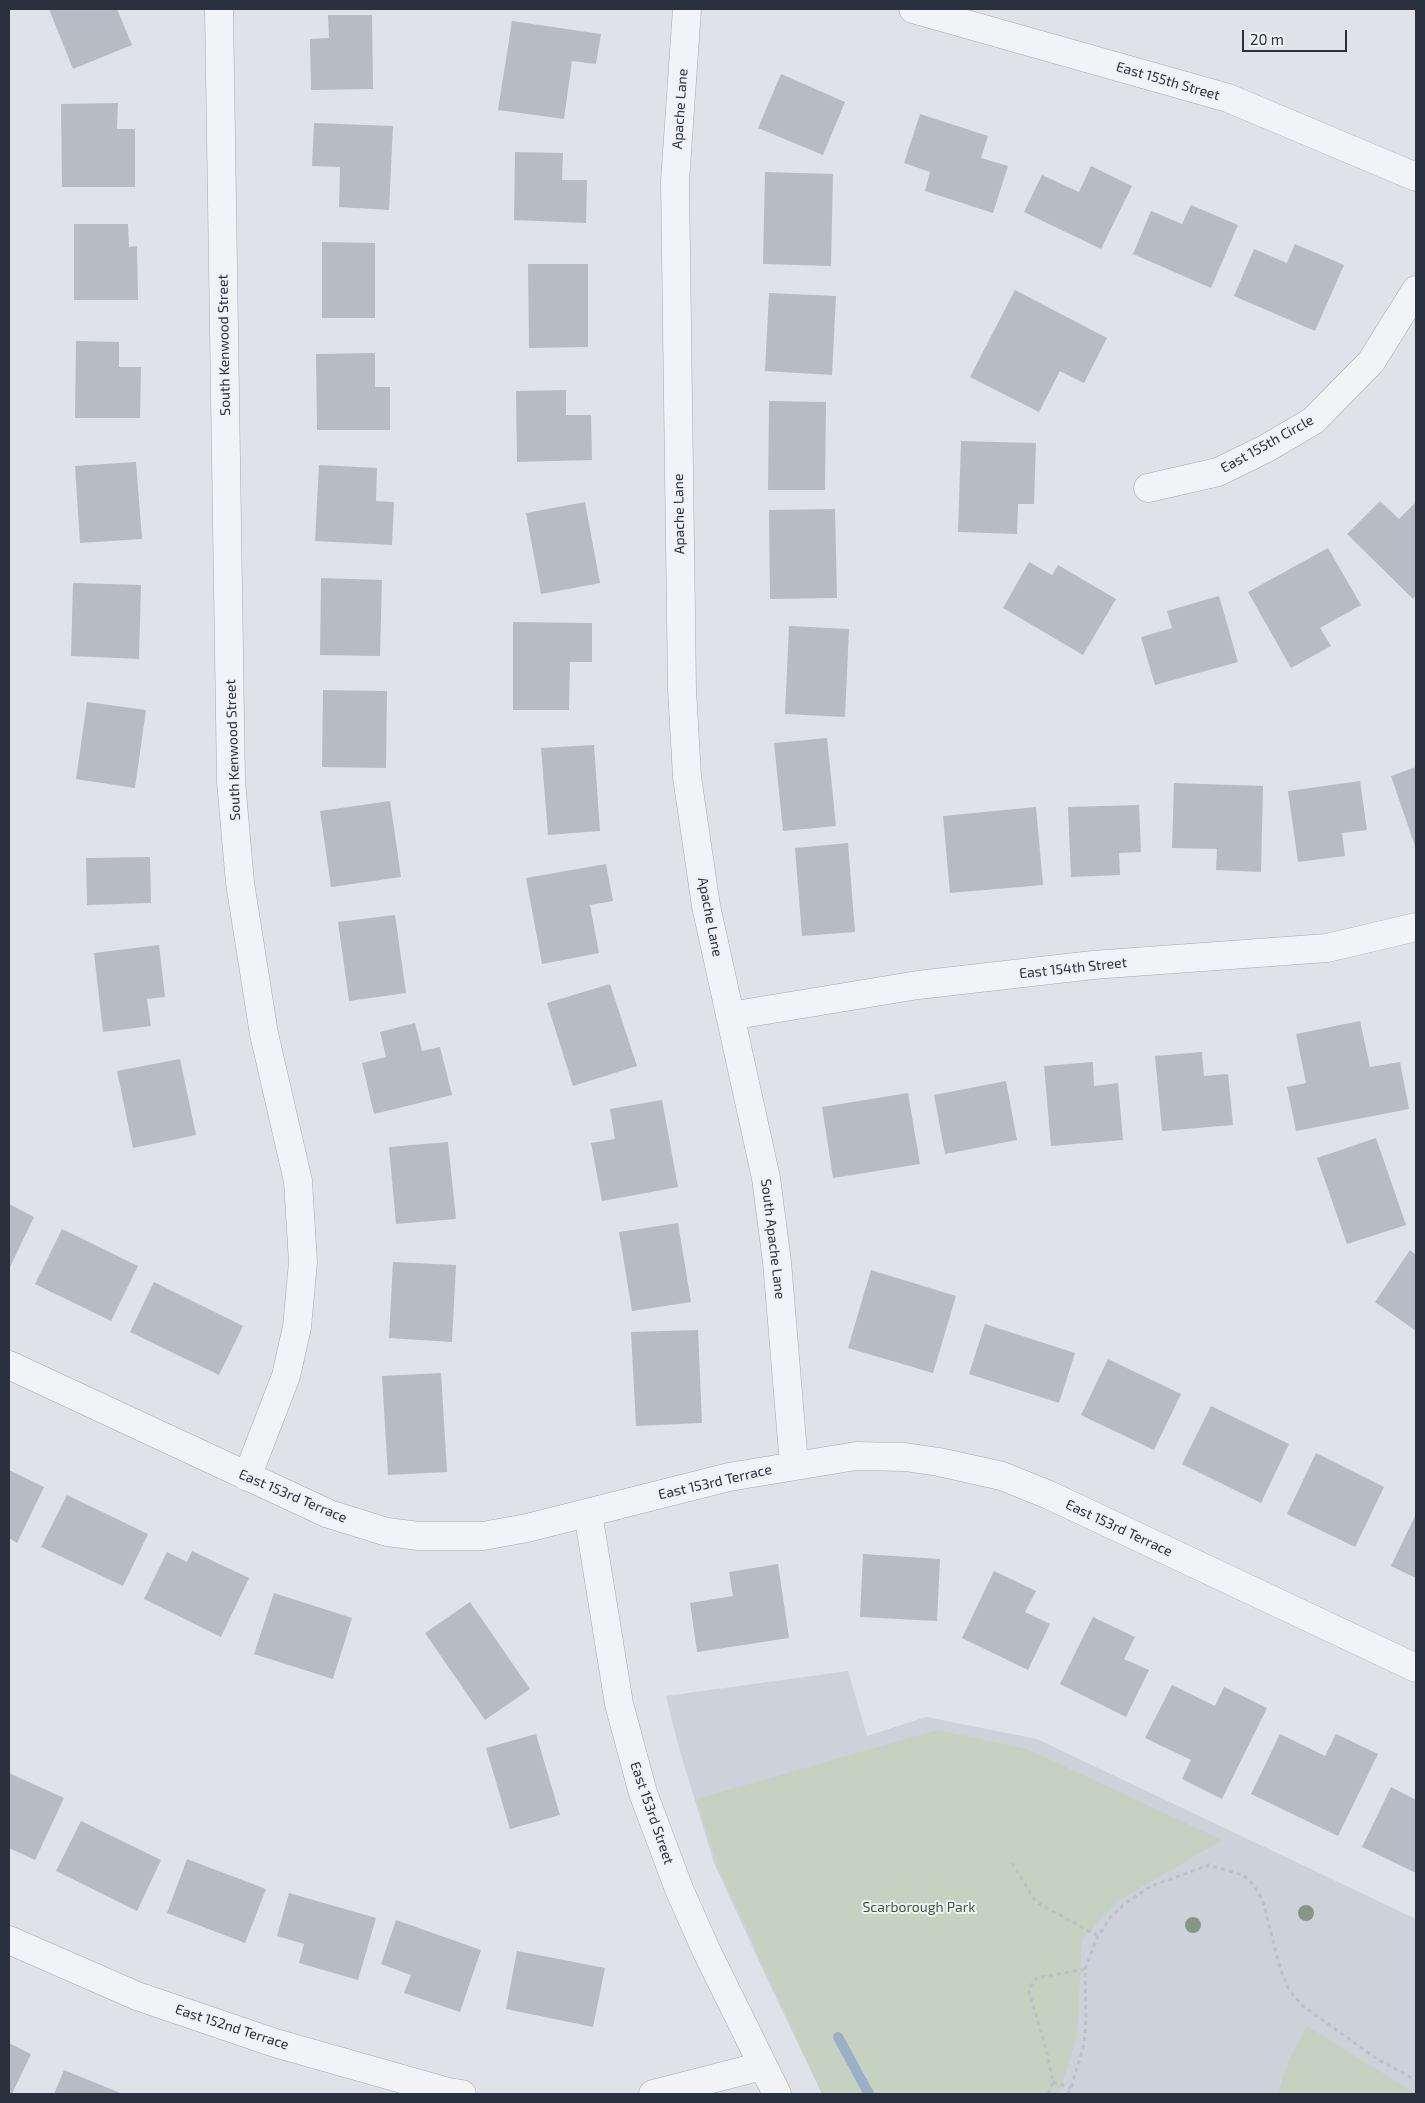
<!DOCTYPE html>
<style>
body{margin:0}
#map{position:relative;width:1425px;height:2103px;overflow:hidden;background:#dfe2e8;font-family:"Exo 2",sans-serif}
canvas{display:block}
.frame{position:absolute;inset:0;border:10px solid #29303e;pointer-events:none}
.scale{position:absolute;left:1242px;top:30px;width:105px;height:22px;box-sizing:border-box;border:2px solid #29303e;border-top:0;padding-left:6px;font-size:15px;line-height:18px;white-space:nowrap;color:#29303e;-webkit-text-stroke:4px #eef1f5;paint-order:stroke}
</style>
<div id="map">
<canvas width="1425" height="2103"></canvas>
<div class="frame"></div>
<div class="scale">20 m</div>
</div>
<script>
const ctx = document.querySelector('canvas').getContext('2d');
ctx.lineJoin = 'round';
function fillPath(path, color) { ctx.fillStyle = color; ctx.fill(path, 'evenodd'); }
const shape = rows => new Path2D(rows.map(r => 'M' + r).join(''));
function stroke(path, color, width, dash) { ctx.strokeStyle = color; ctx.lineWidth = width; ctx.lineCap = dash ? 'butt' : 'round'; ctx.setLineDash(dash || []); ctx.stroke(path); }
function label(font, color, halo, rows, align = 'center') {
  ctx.font = font + ' "Exo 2",sans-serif'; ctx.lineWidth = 4; ctx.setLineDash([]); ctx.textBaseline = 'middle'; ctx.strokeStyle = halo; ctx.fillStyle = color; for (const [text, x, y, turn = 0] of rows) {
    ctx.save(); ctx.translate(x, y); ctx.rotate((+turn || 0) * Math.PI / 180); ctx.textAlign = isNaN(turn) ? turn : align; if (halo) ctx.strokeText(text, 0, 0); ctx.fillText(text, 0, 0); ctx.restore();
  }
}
fillPath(shape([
 [848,1671,867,1736,926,1717,1037,1739,1416,1919,1416,2094,822,2094,768,1981,714,1863,679,1748,666,1696]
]), '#cdd1da');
fillPath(shape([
 [937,1730,1027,1749,1222,1840,1118,1901,1082,1939,1077,2036,1059,2094,822,2094,717,1864,697,1799],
 [1307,2026,1416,2094,1278,2094,1288,2062]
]), '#c5d1c1');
stroke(shape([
 [838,2037,869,2094]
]), '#9bb0c6', 10);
fillPath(shape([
 [49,9,117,9,132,45,73,69],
 [328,15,372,15,373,89,311,90,310,39,329,38],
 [512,21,601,34,596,64,572,61,564,119,498,110],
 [781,74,845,102,823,155,758,128],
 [118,103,117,129,135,129,135,187,62,187,61,104],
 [920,114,988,136,981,158,1008,166,993,213,925,191,930,172,904,163],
 [314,123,393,126,389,210,339,207,340,167,312,166],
 [515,152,563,153,562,180,587,180,586,223,514,220],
 [1091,166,1132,186,1101,249,1024,212,1042,175,1079,192],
 [765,172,833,174,831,266,763,264],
 [1191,205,1238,225,1211,288,1133,254,1151,211,1182,224],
 [74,224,128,224,129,247,137,246,138,300,74,300],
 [322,242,375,243,375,318,322,318],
 [1295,244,1344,265,1315,331,1234,296,1254,249,1287,263],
 [528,264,588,264,588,347,529,348],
 [1015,290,1107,338,1084,383,1060,371,1039,412,970,377],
 [769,293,836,296,832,375,765,371],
 [76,341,119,342,119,367,141,367,140,418,75,418],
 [375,353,375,387,390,387,390,430,317,430,316,354],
 [566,390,566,415,591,415,592,460,517,462,516,391],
 [769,401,826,402,825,490,768,490],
 [961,441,1036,443,1034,504,1018,504,1017,534,958,532],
 [136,462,142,539,80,543,75,466],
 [319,465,377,468,376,501,394,502,392,545,315,541],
 [1380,501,1399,519,1416,502,1416,595,1413,599,1347,534],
 [585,502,600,583,541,594,526,513],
 [835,509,837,598,770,599,769,510],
 [1328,548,1361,605,1320,628,1331,646,1291,668,1248,592],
 [1029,562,1052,575,1058,565,1116,599,1083,655,1003,608],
 [321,578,382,580,380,656,320,655],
 [73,583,141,585,139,659,71,656],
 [1219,596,1238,662,1155,685,1141,637,1172,628,1167,611],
 [513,622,592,623,592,662,570,662,569,710,513,710],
 [789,626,849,629,845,717,785,714],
 [323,690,387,691,386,768,322,767],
 [87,702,146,710,135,788,76,779],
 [827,738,836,826,783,831,774,743],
 [594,745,600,831,548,835,541,748],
 [1416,767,1416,849,1391,776],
 [1360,781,1367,830,1342,833,1345,856,1298,862,1288,791],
 [1174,783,1263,786,1261,872,1216,870,1217,849,1172,848],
 [390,801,401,877,331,887,320,811],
 [1139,805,1141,852,1119,853,1120,875,1071,877,1068,807],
 [1036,807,1043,885,950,893,943,816],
 [848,843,855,932,802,936,795,848],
 [150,857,151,903,87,905,86,858],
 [606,864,613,901,590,905,599,953,542,964,526,878],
 [395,915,406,993,349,1001,338,922],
 [159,945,165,997,147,999,151,1026,103,1032,94,953],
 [610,984,637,1066,573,1086,547,1003],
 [1360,1021,1370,1067,1400,1062,1409,1109,1296,1131,1287,1087,1306,1083,1296,1034],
 [415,1023,422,1051,440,1047,452,1095,374,1114,362,1063,386,1057,380,1032],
 [1202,1052,1204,1076,1228,1074,1233,1125,1162,1131,1155,1056],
 [180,1059,196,1135,133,1148,117,1071],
 [1093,1062,1094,1086,1118,1083,1123,1140,1051,1146,1044,1066],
 [1006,1081,1017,1140,945,1154,934,1095],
 [908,1093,920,1164,833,1178,822,1107],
 [662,1100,678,1187,602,1201,591,1143,615,1139,610,1109],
 [1376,1138,1406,1225,1347,1244,1317,1158],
 [448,1142,456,1219,396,1224,389,1147],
 [9,1204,34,1217,9,1269],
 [678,1223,691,1302,632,1311,619,1232],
 [62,1229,138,1266,111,1321,35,1284],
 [1410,1250,1416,1255,1416,1331,1375,1302],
 [393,1262,456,1265,452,1342,389,1338],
 [871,1270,956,1296,933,1373,848,1348],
 [154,1282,243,1326,219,1375,130,1332],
 [985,1324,1075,1353,1059,1403,969,1374],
 [698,1330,702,1423,636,1426,631,1332],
 [1108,1359,1181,1394,1154,1450,1081,1415],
 [441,1373,447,1472,388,1475,382,1376],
 [1211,1406,1289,1444,1261,1503,1182,1464],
 [1316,1453,1384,1487,1355,1547,1287,1514],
 [9,1470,44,1487,17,1543,9,1538],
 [67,1495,148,1534,123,1586,41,1547],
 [1416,1514,1416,1578,1391,1566],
 [192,1551,249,1578,221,1637,144,1599,167,1552,187,1562],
 [863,1554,940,1559,937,1621,860,1617],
 [778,1564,789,1638,697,1652,690,1603,733,1596,729,1572],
 [994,1571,1036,1591,1025,1612,1050,1624,1028,1670,962,1638],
 [274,1593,352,1618,333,1679,254,1654],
 [470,1602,530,1689,485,1720,425,1633],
 [1093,1617,1135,1637,1124,1659,1149,1670,1126,1717,1060,1684],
 [1172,1685,1215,1706,1224,1687,1267,1708,1222,1799,1182,1779,1191,1760,1145,1738],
 [536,1734,560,1815,510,1829,486,1748],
 [1280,1734,1325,1756,1336,1734,1378,1754,1338,1836,1251,1794],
 [9,1773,64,1798,35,1860,9,1848],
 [1391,1787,1416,1800,1416,1873,1362,1847],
 [81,1821,161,1860,137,1911,56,1871],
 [187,1859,266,1889,245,1943,167,1913],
 [289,1893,376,1918,358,1980,299,1963,304,1944,277,1936],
 [396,1920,481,1950,460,2012,404,1993,411,1975,381,1964],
 [517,1951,605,1968,593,2027,506,2009],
 [9,2043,31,2054,12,2094,9,2094],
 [64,2070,123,2094,54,2094]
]), '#b7bcc4');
const minor = shape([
 [219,9,231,781,240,883,264,1034,298,1181,303,1262,297,1327,286,1376,247,1477],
 [687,9,675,181,682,689,687,777,706,906,766,1178,777,1262,794,1465],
 [1148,488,1218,472,1265,449,1313,421,1371,362,1416,290],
 [730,1016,918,985,1093,965,1327,948,1416,927],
 [9,1365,329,1514,387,1532,419,1536,483,1536,527,1528,729,1477,856,1456,905,1457,939,1462,1002,1476,1049,1495,1416,1668],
 [588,1513,619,1704,643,1793,679,1889,706,1950,777,2094],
 [9,1940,137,1996,275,2043,448,2092,462,2094],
 [653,2094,762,2066]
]);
const tertiary = shape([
 [913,9,1228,98,1416,177]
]);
stroke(minor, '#a5a9b2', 29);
stroke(tertiary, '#a5a9b2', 29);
stroke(shape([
 [1012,1863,1036,1902,1098,1936],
 [1053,2082,1071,2088],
 [1048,2094,1053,2082,1045,2044,1028,1989,1037,1978,1085,1969],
 [1067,2094,1071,2088,1084,2045,1086,2020,1085,1969,1098,1936,1110,1918,1123,1905,1151,1886,1209,1865,1243,1875,1253,1884,1263,1901,1280,1968,1289,1990,1303,2006,1377,2059,1416,2080]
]), '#bec0c6', 3, [4, 4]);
stroke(minor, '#f2f3f6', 28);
stroke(tertiary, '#f2f3f6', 28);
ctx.fillStyle = '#869787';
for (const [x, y] of [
 [1306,1913],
 [1193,1925]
]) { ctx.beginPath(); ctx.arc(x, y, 8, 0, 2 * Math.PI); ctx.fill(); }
label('14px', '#29303e', '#eef1f5', [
 ["East 155th Street",1168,81,16],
 ["Apache Lane",680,109,-86],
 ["South Kenwood Street",224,345,-91],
 ["East 155th Circle",1267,444,-29],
 ["Apache Lane",679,514,-91],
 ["South Kenwood Street",233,750,-92],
 ["Apache Lane",710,917,79],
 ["East 154th Street",1073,968,-6],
 ["South Apache Lane",773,1239,83],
 ["East 153rd Terrace",715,1482,-13],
 ["East 153rd Terrace",293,1496,23],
 ["East 153rd Terrace",1119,1528,25],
 ["East 153rd Street",652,1813,71],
 ["East 152nd Terrace",232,2027,18]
]);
label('14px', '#3d5937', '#eef1f5', [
 ["Scarborough Park",919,1907]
]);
</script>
